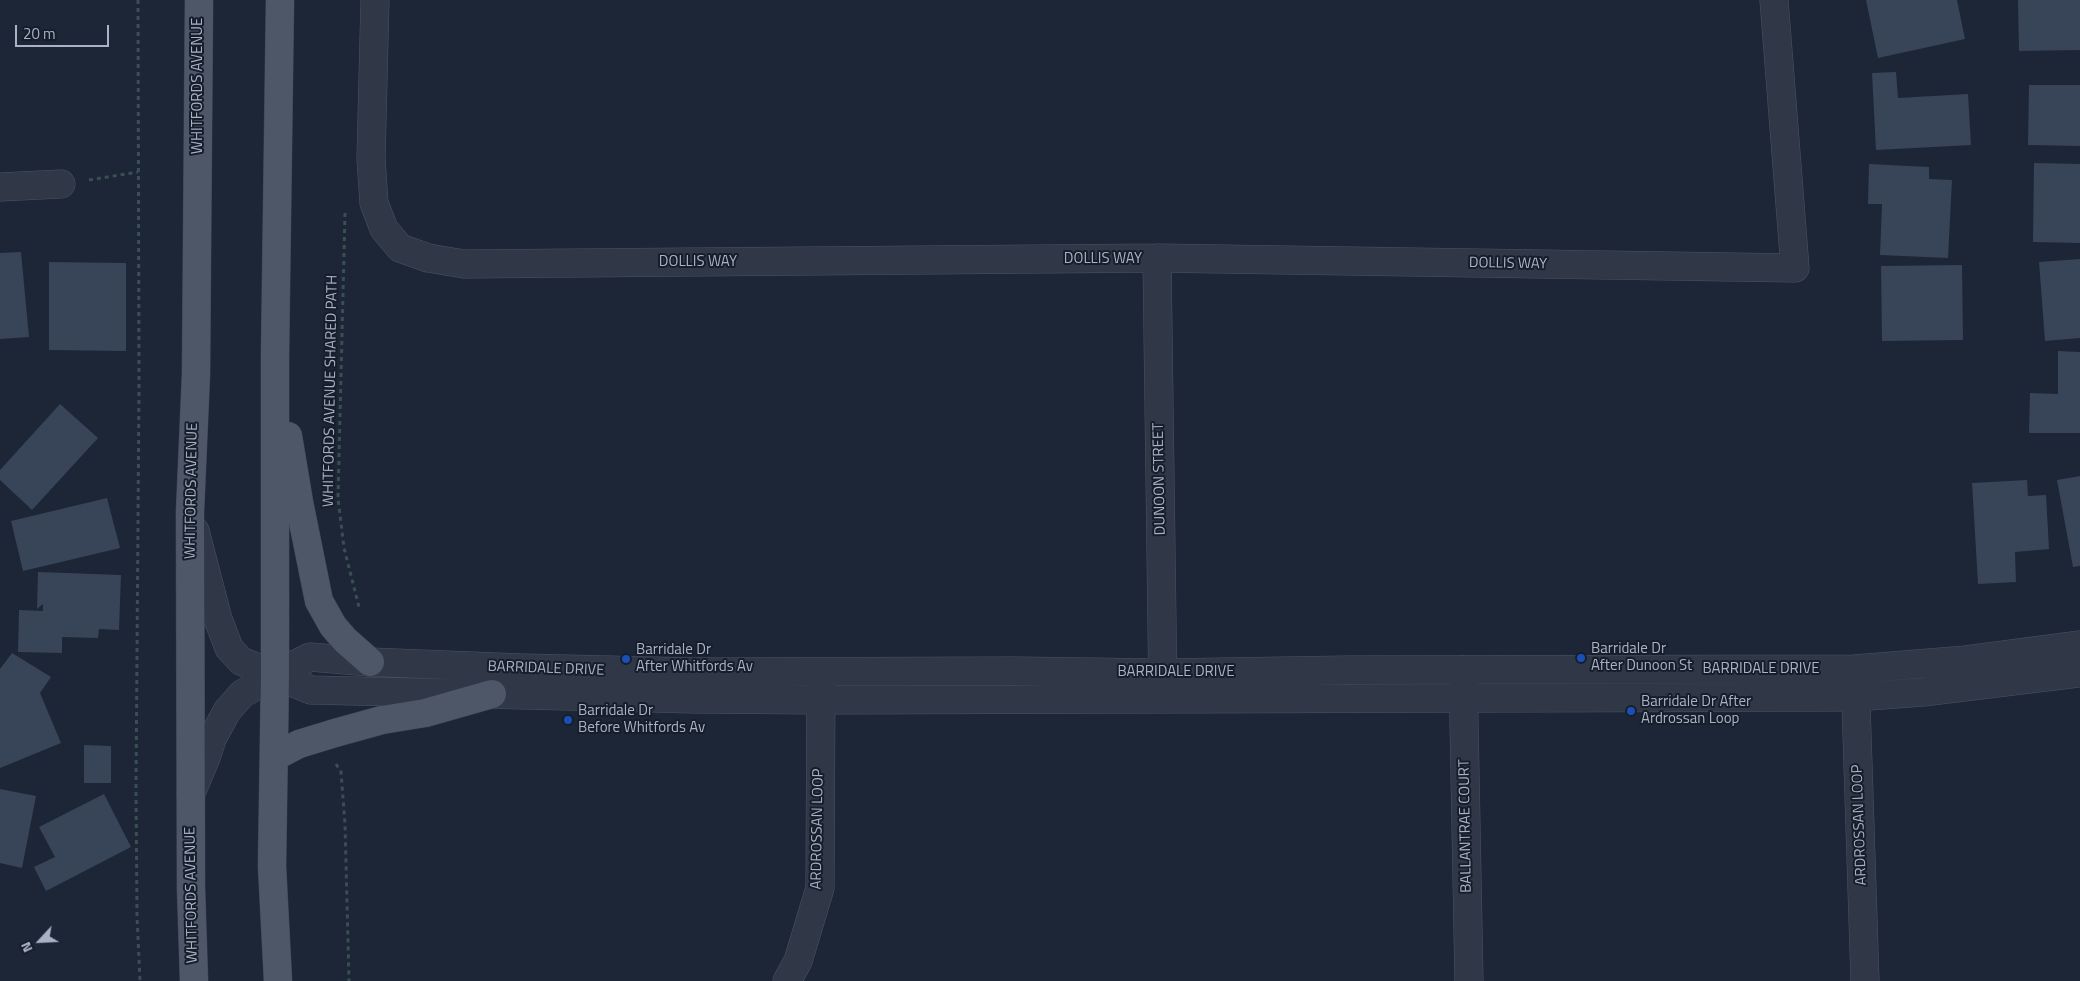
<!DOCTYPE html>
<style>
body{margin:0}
#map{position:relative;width:2080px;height:981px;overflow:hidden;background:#1d2637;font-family:"Titillium Web",sans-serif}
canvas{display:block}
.north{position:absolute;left:15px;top:916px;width:50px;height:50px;-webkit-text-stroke:4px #161e2b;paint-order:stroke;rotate:245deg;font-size:14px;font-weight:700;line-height:20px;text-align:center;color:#aab2c5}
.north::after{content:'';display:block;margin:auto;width:18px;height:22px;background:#aab2c5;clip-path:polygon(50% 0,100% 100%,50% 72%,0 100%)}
.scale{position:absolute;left:15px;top:25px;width:94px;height:22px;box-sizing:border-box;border:2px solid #aab2c5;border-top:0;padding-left:6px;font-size:15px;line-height:18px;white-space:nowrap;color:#aab2c5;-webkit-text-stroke:4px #161e2b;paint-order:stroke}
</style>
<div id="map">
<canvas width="2080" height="981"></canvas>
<div class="north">N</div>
<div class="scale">20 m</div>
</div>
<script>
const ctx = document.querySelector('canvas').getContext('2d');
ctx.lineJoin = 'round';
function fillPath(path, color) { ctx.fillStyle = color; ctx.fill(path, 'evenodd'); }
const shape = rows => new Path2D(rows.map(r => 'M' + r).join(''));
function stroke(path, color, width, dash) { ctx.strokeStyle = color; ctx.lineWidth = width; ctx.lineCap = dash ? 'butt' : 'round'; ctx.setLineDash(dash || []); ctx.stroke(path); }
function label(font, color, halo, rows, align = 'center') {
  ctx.font = font + ' "Titillium Web",sans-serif'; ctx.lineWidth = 4; ctx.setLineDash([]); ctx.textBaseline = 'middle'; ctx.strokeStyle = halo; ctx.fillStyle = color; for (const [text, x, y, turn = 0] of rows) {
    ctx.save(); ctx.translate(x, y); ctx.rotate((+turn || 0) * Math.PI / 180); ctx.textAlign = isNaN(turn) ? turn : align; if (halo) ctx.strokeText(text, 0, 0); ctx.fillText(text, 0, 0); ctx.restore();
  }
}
fillPath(shape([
 [1866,0,1957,0,1965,39,1878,58],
 [2018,0,2080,0,2080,50,2019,51],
 [1896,72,1898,98,1968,94,1971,145,1876,150,1872,73],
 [2029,85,2080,85,2080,146,2028,145],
 [2034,163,2080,164,2080,243,2033,242],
 [1869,164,1929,167,1929,179,1952,180,1948,258,1880,255,1882,204,1868,204],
 [21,252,29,337,0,339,0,253],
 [2080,259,2080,338,2045,341,2039,262],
 [49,262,126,263,126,351,49,350],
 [1962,265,1963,340,1882,341,1881,266],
 [2058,351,2080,352,2080,433,2029,433,2030,393,2058,394],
 [60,404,98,438,32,510,0,480,0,470],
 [2080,476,2080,566,2073,567,2057,480],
 [2027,480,2028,496,2046,495,2049,549,2015,552,2016,582,1978,584,1972,483],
 [107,498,120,548,23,571,11,521],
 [38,572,121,575,119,630,99,629,98,638,62,637,62,653,18,652,19,610,43,611,43,604,37,609],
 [12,653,51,677,40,693,61,743,0,768,0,669],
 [84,745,111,746,111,783,84,783],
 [0,789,36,796,22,868,0,863],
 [104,794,131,847,46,891,34,867,55,857,39,827]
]), '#384458');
const minor = shape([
 [375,0,371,159,374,203,384,229,400,248,428,258,464,264,1157,258,1795,268,1774,0],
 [0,187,61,184],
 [1157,258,1163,697],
 [1463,670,1469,981],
 [1855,673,1865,981],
 [787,981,798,961,820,888,821,676]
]);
const tertiary = shape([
 [195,531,218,619,229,648,241,661,311,690,695,699,820,700,1856,697,1923,692,2080,673],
 [191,793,207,755,212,739,227,711,242,694,275,675,310,657,370,662,522,668,694,672,1014,671,1163,673,1347,670,1855,669,1966,660,2080,645]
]);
const primary = shape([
 [288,436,299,502,319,601,333,626,345,640,370,662],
 [274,757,299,744,335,733,382,720,425,713,492,694],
 [194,981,191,888,190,512,196,374,199,0],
 [278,981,272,866,275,675,275,356,280,0]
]);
stroke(minor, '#4b5362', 29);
stroke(tertiary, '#4b5362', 29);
stroke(primary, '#3a4250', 29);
stroke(shape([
 [138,0,139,387,136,788,137,916,140,981],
 [89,180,138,172],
 [345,213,338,498,344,548,359,607],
 [336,764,341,772,345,824,349,981]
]), '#394f52', 3, [4, 4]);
stroke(minor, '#303847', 28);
stroke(tertiary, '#303847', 28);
stroke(primary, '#4e5768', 28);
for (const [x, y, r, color] of [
 [1581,658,5,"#1a4fb4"],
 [626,659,5,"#1a4fb4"],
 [1631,711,5,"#1a4fb4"],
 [568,720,5,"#1a4fb4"]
]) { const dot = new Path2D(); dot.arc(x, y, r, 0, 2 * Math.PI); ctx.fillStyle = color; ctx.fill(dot); stroke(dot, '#161e2b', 2); }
label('15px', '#aab2c5', '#161e2b', [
 ["WHITFORDS AVENUE",198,86,-90],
 ["DOLLIS WAY",1103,259],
 ["DOLLIS WAY",698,262],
 ["DOLLIS WAY",1508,264,1],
 ["WHITFORDS AVENUE SHARED PATH",331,391,-89],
 ["DUNOON STREET",1160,479,-91],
 ["WHITFORDS AVENUE",192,491,-89],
 ["BARRIDALE DRIVE",546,669,2],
 ["BARRIDALE DRIVE",1761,669],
 ["BARRIDALE DRIVE",1176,672],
 ["ARDROSSAN LOOP",1860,825,-92],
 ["BALLANTRAE COURT",1466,826,-91],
 ["ARDROSSAN LOOP",818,829,-89],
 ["WHITFORDS AVENUE",192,895,-91]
]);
label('15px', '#aab2c5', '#161e2b', [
 ["Barridale Dr",1591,649],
 ["After Dunoon St",1591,666],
 ["Barridale Dr",636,650],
 ["After Whitfords Av",636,667],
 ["Barridale Dr After",1641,702],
 ["Ardrossan Loop",1641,719],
 ["Barridale Dr",578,711],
 ["Before Whitfords Av",578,728]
], 'left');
</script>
